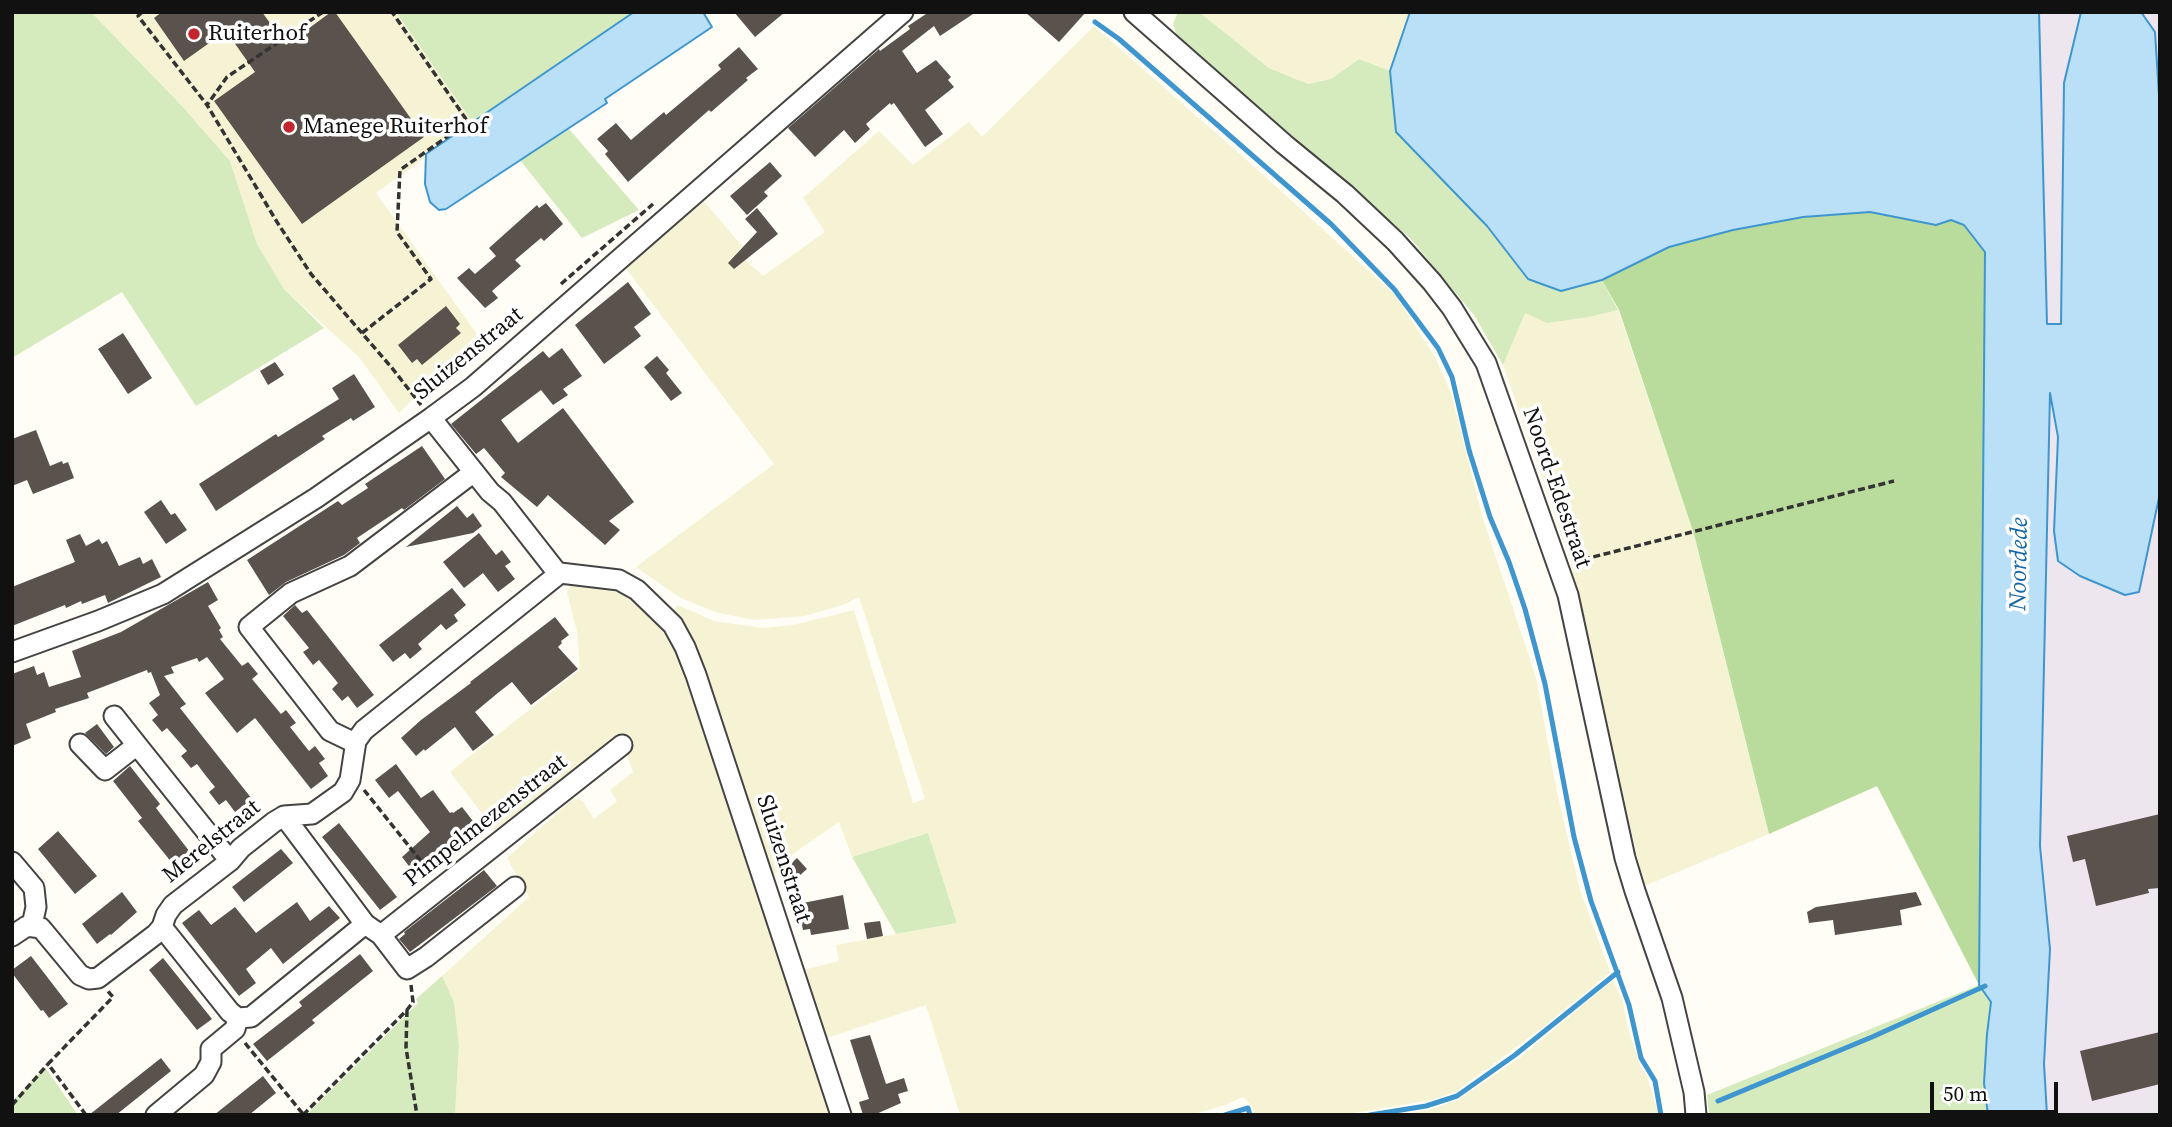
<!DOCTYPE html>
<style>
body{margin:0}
#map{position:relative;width:2172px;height:1127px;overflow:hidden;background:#fffdf5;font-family:"Source Serif 4",serif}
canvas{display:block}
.frame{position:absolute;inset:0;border:14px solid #111;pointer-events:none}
.scale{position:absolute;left:1930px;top:1082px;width:128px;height:32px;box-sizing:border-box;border:4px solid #111;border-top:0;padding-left:9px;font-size:21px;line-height:24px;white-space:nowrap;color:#111;-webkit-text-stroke:5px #fff;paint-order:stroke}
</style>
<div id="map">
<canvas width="2172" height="1127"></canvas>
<div class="frame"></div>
<div class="scale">50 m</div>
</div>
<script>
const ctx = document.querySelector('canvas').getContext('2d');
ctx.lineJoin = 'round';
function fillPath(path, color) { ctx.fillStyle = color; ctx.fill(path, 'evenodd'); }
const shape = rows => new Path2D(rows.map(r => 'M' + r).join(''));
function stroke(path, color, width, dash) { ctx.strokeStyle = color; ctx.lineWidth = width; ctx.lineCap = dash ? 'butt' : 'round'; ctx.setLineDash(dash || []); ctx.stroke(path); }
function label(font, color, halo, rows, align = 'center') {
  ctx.font = font + ' "Source Serif 4",serif'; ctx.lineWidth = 7; ctx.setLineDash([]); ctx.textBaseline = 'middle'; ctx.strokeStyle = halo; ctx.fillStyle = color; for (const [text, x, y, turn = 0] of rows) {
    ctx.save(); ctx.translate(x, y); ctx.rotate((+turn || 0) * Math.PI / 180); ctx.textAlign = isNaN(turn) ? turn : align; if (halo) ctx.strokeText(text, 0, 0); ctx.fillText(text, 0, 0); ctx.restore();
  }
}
fillPath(shape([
 [2039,12,2160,12,2160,1115,2047,1115,2044,1064,2050,949,2040,846,2050,388,2046,324]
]), '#eee6ef');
fillPath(shape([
 [91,12,396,12,473,123,376,193,477,334,399,413,359,357,284,289,257,244,230,161,182,106],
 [1199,12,1410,12,1390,71,1359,59,1331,79,1308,84,1269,68],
 [1094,26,1258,170,1396,296,1435,357,1451,393,1482,515,1536,677,1556,788,1580,890,1610,972,1542,1028,1455,1092,1432,1100,1341,1115,1255,1115,1252,1106,1243,1097,1225,1105,1190,1115,960,1115,926,1005,824,1039,799,971,839,961,836,945,957,923,928,833,852,857,839,822,794,853,770,881,668,614,678,605,714,621,763,628,793,625,854,610,913,803,925,799,859,597,843,605,804,616,754,620,715,612,679,597,636,567,774,464,624,266,702,199,742,246,737,252,763,276,825,232,803,198,879,131,913,165,969,122,982,137],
 [1618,310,1694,534,1769,834,1644,886,1569,556,1503,365,1525,312,1589,317],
 [570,585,597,586,612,589,634,599,658,619,679,649,834,1115,455,1115,459,1045,454,1002,442,976,529,897,507,858,574,798,583,801,594,819,617,801,610,790,633,772,620,735,495,830,450,772,580,670,577,631,567,592],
 [1613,980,1623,1002,1628,1028,1640,1065,1647,1076,1659,1115,1400,1115,1428,1110,1458,1100,1522,1056]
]), '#f6f3d4');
fillPath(shape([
 [12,12,91,12,182,106,230,161,257,244,284,289,324,328,196,406,122,292,12,358],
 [396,12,634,12,473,123],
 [1182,12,1199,12,1269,68,1308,84,1331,79,1359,59,1390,71,1396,132,1487,226,1527,279,1561,291,1602,280,1618,310,1589,317,1547,323,1525,313,1503,365,1474,315,1410,238,1177,36,1173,24,1177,14],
 [569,129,639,210,582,238,520,160],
 [928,833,957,923,896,934,852,857],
 [442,976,454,1002,459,1045,455,1115,306,1115,418,1003,416,999],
 [1979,985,1991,1002,1987,1034,1984,1083,1988,1115,1709,1115,1707,1095],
 [45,1067,78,1115,12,1115,12,1102]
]), '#d5ebbd');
fillPath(shape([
 [1870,212,1936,225,1951,220,1964,225,1985,252,1979,985,1877,786,1769,834,1694,534,1619,310,1602,280,1669,247,1733,230,1803,217]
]), '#b9dc9c');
const water = shape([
 [634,12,703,12,712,27,605,99,607,103,446,209,439,210,430,202,425,184,426,154,634,12],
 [1410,12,2039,12,2047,324,2061,324,2064,83,2081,12,2141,12,2155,32,2160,111,2160,493,2139,592,2125,595,2080,576,2058,561,2054,531,2058,437,2050,393,2040,846,2050,949,2044,1064,2047,1115,1988,1115,1984,1083,1987,1034,1991,1002,1979,985,1985,252,1964,225,1951,220,1936,225,1870,212,1803,217,1733,230,1669,247,1602,280,1561,291,1528,279,1487,226,1396,132,1390,71,1410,12]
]);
fillPath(water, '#b9e0f7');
stroke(water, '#3f96cf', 2);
stroke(shape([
 [1095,22,1119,39,1331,224,1394,289,1438,348,1452,377,1469,450,1490,517,1509,562,1525,609,1545,684,1574,837,1591,901,1629,1005,1641,1058,1655,1081,1661,1115],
 [1718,1101,1872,1037,1985,986],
 [1225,1115,1248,1108,1250,1115],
 [1370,1115,1426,1106,1457,1096,1515,1055,1618,972]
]), '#3f96cf', 5);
fillPath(shape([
 [162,12,262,12,286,45,331,12,335,12,424,137,302,224,214,101,255,72,226,31,184,61,154,18],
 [734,12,785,12,755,37],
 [925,12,976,12,940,36,934,26,902,51,917,73,936,60,951,77,948,80,954,87,925,110,943,134,925,147,894,103,891,105,890,103,866,124,870,129,855,143,844,130,815,157,788,128,879,49,880,51,910,29,908,26,926,14],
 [1025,12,1086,12,1059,42],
 [739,47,758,69,746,78,748,80,711,112,709,110,628,182,605,154,608,151,597,139,616,123,631,140,664,112,666,115,721,69,718,65],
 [770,162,782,176,764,192,768,196,747,215,730,196],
 [546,203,563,224,544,241,541,238,515,260,521,266,492,291,498,298,485,308,457,278,469,268,475,274,496,256,489,248,537,205,539,208],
 [757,208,778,234,734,269,728,263,757,232,745,219],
 [628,282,651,314,634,327,641,336,604,364,575,325],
 [446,306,460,324,456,328,461,333,422,365,417,359,412,363,398,345],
 [123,333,152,378,128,394,98,349],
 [562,348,582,376,563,389,568,395,553,405,541,390,501,420,518,443,563,408,634,502,609,521,620,530,605,545,548,495,537,507,501,477,505,473,484,448,476,454,451,424,543,351,549,358],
 [657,356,669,370,666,373,682,393,671,401,644,367],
 [275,362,284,375,268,385,260,371],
 [354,374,375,407,353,421,351,418,322,436,325,439,216,511,199,484,276,434,278,437,339,399,332,388],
 [36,430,50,466,62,461,63,464,68,462,74,478,33,494,27,480,12,486,12,439],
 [422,446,445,479,404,510,402,508,357,538,360,543,344,555,286,582,269,595,247,560,338,501,342,505,368,488,365,484],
 [161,500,171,515,175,513,187,530,166,544,144,512],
 [457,506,467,518,473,513,482,526,473,533,406,547],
 [479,533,496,555,502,550,511,562,505,566,515,579,498,592,483,573,464,588,443,562],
 [80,534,86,546,99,539,102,544,107,541,119,566,140,557,143,564,152,559,161,577,108,603,105,595,82,604,81,601,66,608,65,605,12,626,12,587,75,562,66,540],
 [208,582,218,600,208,606,221,628,219,630,223,637,220,639,242,666,248,662,258,674,252,679,281,714,286,710,296,723,290,727,309,751,315,746,325,759,319,763,328,776,311,789,255,718,237,733,205,693,224,679,207,657,199,662,197,658,171,667,174,673,164,676,186,704,180,708,252,799,235,812,226,800,219,805,209,792,215,787,206,776,197,764,191,768,181,756,187,751,167,728,162,732,152,720,158,715,149,703,160,695,151,672,148,673,147,670,87,693,89,698,55,709,56,712,26,724,31,738,12,746,12,674,34,666,37,675,44,672,49,687,81,677,72,651,121,632],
 [452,588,466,605,454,615,458,621,446,630,441,624,418,644,422,649,410,659,405,653,393,662,379,645],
 [295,605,302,613,307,610,374,695,357,708,348,696,342,701,332,689,338,683,319,660,313,665,303,652,309,648,283,616],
 [555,617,569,635,561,641,562,643,558,647,578,669,531,705,512,682,499,692,475,712,494,735,473,751,455,727,425,751,424,749,416,756,401,738,421,720,471,683,470,682],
 [97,724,114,747,106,754,85,733],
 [396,764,421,798,433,790,450,813,452,812,453,813,462,807,476,825,457,842,450,848,449,846,415,874,402,857,430,832,398,791,389,798,375,780],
 [130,766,160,804,156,808,193,856,177,869,138,821,142,818,113,781],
 [2160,814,2160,888,2148,889,2149,893,2096,906,2085,859,2073,862,2067,836],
 [339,823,397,897,380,910,322,837],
 [58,831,97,876,75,894,38,849],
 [281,849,293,863,244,902,232,887],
 [797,858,807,869,789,885,780,874],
 [484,870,497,886,410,952,399,939,405,934,404,932],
 [122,892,137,912,111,935,110,934,97,944,82,924],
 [1916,892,1922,905,1900,910,1902,925,1835,935,1833,920,1809,923,1807,912,1816,907],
 [843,895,849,929,811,935,810,929,803,930,798,904],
 [297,902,310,921,329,906,340,918,283,964,271,948,246,969,256,983,239,996,182,923,199,910,211,925,235,907,256,933],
 [880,921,883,936,867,939,864,923],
 [360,954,373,971,312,1020,315,1023,267,1061,253,1044,302,1006,299,1002],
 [31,956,68,1004,49,1018,43,1010,41,1011,12,973,12,970],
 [163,958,212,1019,197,1030,149,970],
 [2160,1032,2160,1084,2092,1101,2080,1051],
 [870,1035,886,1084,904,1078,908,1091,898,1094,901,1103,874,1115,863,1115,859,1102,869,1099,850,1040],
 [161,1058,171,1071,116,1115,89,1115],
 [263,1076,276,1093,249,1115,214,1115]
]), '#5a524d');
const minor = shape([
 [1134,12,1284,144,1345,194,1395,241,1432,282,1452,308,1486,363,1568,595,1625,858,1635,891,1672,998,1694,1092,1696,1115],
 [431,418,490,492,502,502,556,571,560,573],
 [560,573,619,580,637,590,673,625,685,647,696,675,841,1115],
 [12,652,98,621,163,594,316,498,431,418,473,387,903,12],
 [114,716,137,745],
 [355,743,330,731,249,627,291,593,350,566,474,472],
 [80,744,105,770,137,745,230,861],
 [284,816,365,924,381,935,407,969,426,957,515,887],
 [12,862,34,888,36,907,32,925],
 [162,927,230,1012,238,1018,251,1017,365,924],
 [381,935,622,745],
 [12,936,27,926,41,928,80,975,89,979,98,978,156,934,162,927,166,915,173,905,230,861,241,848,274,822,284,816,312,814,343,792,350,780,356,741,364,730,560,573],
 [156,1115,204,1075,211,1062,211,1049,235,1029,238,1018]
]);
stroke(minor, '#444', 23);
stroke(shape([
 [142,12,138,16,207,105],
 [323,12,227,77,207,105,277,222,311,274,392,368,421,405],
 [561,284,653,204],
 [362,333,431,279,397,232,400,170,468,122,392,12],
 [1573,562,1894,481],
 [364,790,432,875],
 [407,1010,406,1048,417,1115],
 [245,1043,303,1114],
 [12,1105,48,1064],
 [86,1115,48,1064,113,997,107,990],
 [303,1115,407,1010,413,1002,411,985]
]), '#333', 3.5, [7, 3.5]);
stroke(minor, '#fff', 19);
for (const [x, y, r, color] of [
 [194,34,7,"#c4262e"],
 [289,127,7,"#c4262e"]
]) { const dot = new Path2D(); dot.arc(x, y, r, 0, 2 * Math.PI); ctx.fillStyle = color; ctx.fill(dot); stroke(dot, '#fff', 2.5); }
label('23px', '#111', '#fff', [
 ["Ruiterhof",208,34],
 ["Manege Ruiterhof",303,127]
], 'left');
label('23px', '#111', '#fff', [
 ["Sluizenstraat",469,354,-39],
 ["Noord-Edestraat",1556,488,71],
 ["Pimpelmezenstraat",486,821,-38],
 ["Merelstraat",212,842,-39],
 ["Sluizenstraat",783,859,72]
]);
label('italic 24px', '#1768a6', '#fff', [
 ["Noordede",2020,564,-89]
]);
</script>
